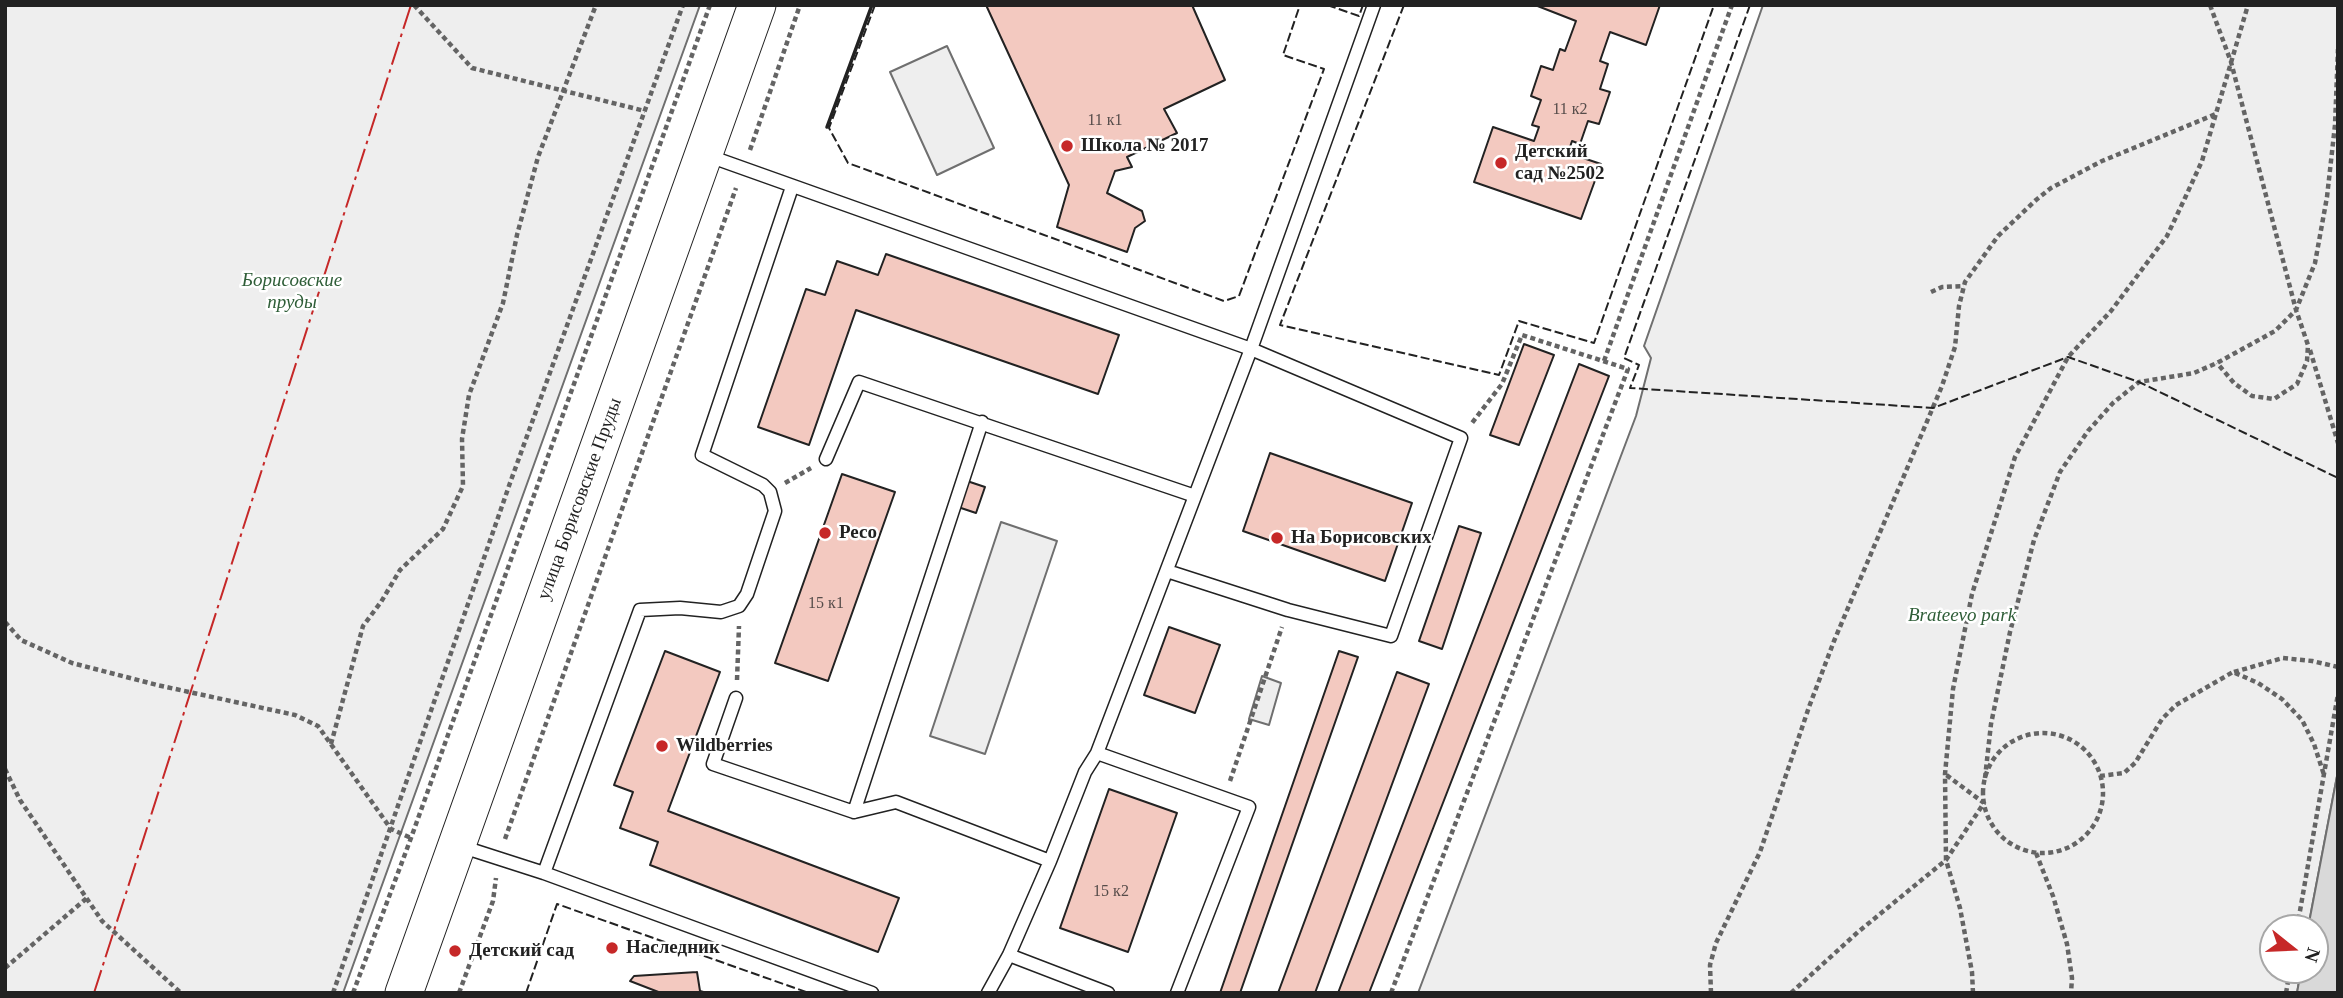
<!DOCTYPE html>
<meta charset="utf-8">
<style>
body{margin:0}
#map{position:relative;width:2343px;height:998px;overflow:hidden;background:#fff;font-family:"Times New Roman",serif}
canvas{display:block}
.frame{position:absolute;inset:0;border:7px solid #222;pointer-events:none}
.north{position:absolute;left:2259px;top:914px;width:70px;height:70px;box-sizing:border-box;background:#fff;border:2px solid #a7a7a7;border-radius:50%;rotate:108deg;font-size:19px;font-weight:700;line-height:28px;text-align:center;color:#222}
.north::after{content:'';display:block;margin:auto;width:24px;height:32px;background:#c62828;clip-path:polygon(50% 0,100% 100%,50% 72%,0 100%)}
</style>
<div id="map">
<canvas width="2343" height="998"></canvas>
<div class="frame"></div>
<div class="north">N</div>
</div>
<script>
const ctx = document.querySelector('canvas').getContext('2d');
ctx.lineJoin = 'round';
function fillPath(path, color) { ctx.fillStyle = color; ctx.fill(path, 'evenodd'); }
const shape = rows => new Path2D(rows.map(r => 'M' + r).join(''));
function stroke(path, color, width, dash) { ctx.strokeStyle = color; ctx.lineWidth = width; ctx.lineCap = dash ? 'butt' : 'round'; ctx.setLineDash(dash || []); ctx.stroke(path); }
function label(font, color, halo, rows, align = 'center') {
  ctx.font = font + ' "Times New Roman",serif'; ctx.lineWidth = 5; ctx.setLineDash([]); ctx.textBaseline = 'middle'; ctx.strokeStyle = halo; ctx.fillStyle = color; for (const [text, x, y, turn = 0] of rows) {
    ctx.save(); ctx.translate(x, y); ctx.rotate((+turn || 0) * Math.PI / 180); ctx.textAlign = isNaN(turn) ? turn : align; if (halo) ctx.strokeText(text, 0, 0); ctx.fillText(text, 0, 0); ctx.restore();
  }
}
const green = shape([
 [5,5,700,5,343,993,5,993,5,5],
 [1763,5,2338,5,2338,771,2308,928,2273,928,2273,970,2301,970,2297,993,1418,993,1636,416,1651,358,1644,346,1763,5],
 [947,46,994,148,937,175,890,72,947,46],
 [1001,522,1057,541,985,754,930,736,1001,522],
 [1262,676,1281,683,1269,725,1249,719,1262,676]
]);
fillPath(green, '#eee');
stroke(green, '#6f6f6f', 2);
const water = shape([
 [2338,771,2338,993,2297,993,2301,970,2315,970,2315,928,2308,928,2338,771]
]);
fillPath(water, '#d9d9d9');
stroke(water, '#6f6f6f', 2);
const building = shape([
 [986,5,1192,5,1225,80,1164,109,1177,133,1127,157,1132,167,1115,171,1107,193,1142,211,1145,221,1135,228,1127,252,1057,227,1069,185,986,5],
 [1535,5,1660,5,1646,45,1610,32,1600,61,1608,64,1600,89,1610,92,1599,124,1588,121,1580,144,1572,141,1568,153,1601,164,1581,219,1474,182,1493,127,1534,141,1539,127,1532,125,1541,100,1531,96,1541,66,1553,70,1560,49,1565,51,1576,21,1535,5],
 [886,254,1119,335,1098,394,856,310,809,445,758,427,806,289,825,295,837,261,878,275,886,254],
 [1524,344,1554,355,1519,445,1490,435,1524,344],
 [1579,364,1609,376,1369,993,1338,993,1579,364],
 [1270,453,1412,503,1385,581,1243,531,1270,453],
 [842,474,895,492,828,681,775,663,842,474],
 [967,481,985,487,976,513,958,507,967,481],
 [1459,526,1481,533,1442,649,1419,641,1459,526],
 [1169,627,1220,645,1195,713,1144,695,1169,627],
 [665,651,720,672,668,811,899,898,878,952,650,865,658,842,620,828,633,792,614,785,665,651],
 [1339,651,1358,657,1240,993,1220,993,1339,651],
 [1397,672,1429,684,1315,993,1278,993,1397,672],
 [1109,789,1177,813,1128,952,1060,928,1109,789],
 [697,972,700,991,707,993,661,993,630,981,634,976,697,972]
]);
fillPath(building, '#f3c9c0');
stroke(building, '#222', 2);
const service = shape([
 [706,155,1251,349,1461,438,1391,636,1288,610,1167,571],
 [982,422,854,812,896,802,1050,861],
 [826,459,859,382,1195,496],
 [736,698,713,764,854,812],
 [1097,753,1249,807,1177,993],
 [460,846,544,873,872,993],
 [544,873,640,610,680,608,721,612,739,606,747,594,775,511,770,492,763,485,702,455,792,187],
 [1009,955,1108,993],
 [988,993,1009,955,1050,861,1085,772,1097,753,1251,349,1374,5]
]);
const secondary = shape([
 [404,993,757,5]
]);
stroke(service, '#222', 15);
stroke(secondary, '#222', 39);
stroke(shape([
 [414,5,472,68,645,111],
 [2210,5,2231,62,2296,310,2308,345,2307,361,2297,384,2274,399,2252,396,2234,383,2217,363],
 [750,150,800,5],
 [1931,292,1942,287,1964,286],
 [2310,350,2338,443],
 [1604,361,1732,5],
 [785,483,811,468],
 [5,622,21,640,72,663,157,685,295,715,318,726,391,829,411,838],
 [2234,672,2283,658,2312,661,2338,667],
 [737,680,739,626],
 '1983 793a60 60 0 1 1 120 0a60 60 0 1 1-120 0Z',
 [331,744,363,626,381,602,400,570,443,529,463,486,462,439,469,395,503,303,517,235,538,157,596,5],
 [5,769,20,800,102,921,181,993],
 [2100,776,2124,773,2135,763,2162,719,2176,705,2233,672,2258,683,2282,699,2302,720,2314,744,2324,775],
 [1985,778,1991,724,2010,632,2034,540,2060,472,2088,431,2113,403,2139,382,2194,373,2217,363,2275,331,2296,310,2315,263,2327,197,2335,125,2338,49],
 [1230,781,1282,627],
 [505,839,736,188],
 [2036,853,2053,896,2067,944,2072,978,2071,993],
 [2297,928,2338,694],
 [5,968,87,898],
 [333,993,510,483,683,5],
 [353,993,411,838,710,5],
 [459,993,493,901,496,878],
 [1391,993,1628,369,1522,335,1502,384,1472,423],
 [1711,993,1710,965,1716,943,1760,852,1809,707,1834,641,1942,386,1955,347,1959,306,1965,282,1998,236,2036,200,2051,188,2102,161,2216,114],
 [1791,993,1858,932,1946,860,1984,803,1945,774],
 [1973,993,1972,972,1960,908,1946,860,1945,774,1953,689,1972,594,2015,457,2068,357,2111,311,2167,236,2185,198,2202,161,2248,5],
 [2286,993,2290,970]
]), '#646464', 4.5, [5, 3.5]);
stroke(service, '#fff', 12);
stroke(secondary, '#fff', 37);
stroke(shape([
 [875,5,829,128,848,163,1224,301,1239,296,1324,69,1283,55,1300,5],
 [1327,5,1359,16,1363,5],
 [1404,5,1280,325,1499,375,1519,321,1594,343,1714,5],
 [1750,5,1624,358,1639,365,1630,388,1933,408,2068,357,2139,382,2338,478],
 [526,993,557,904,809,993]
]), '#222', 2, [9, 3.5]);
stroke(shape([
 [827,127,872,5]
]), '#222', 3.5);
stroke(shape([
 [94,993,411,5]
]), '#c62828', 2, [24, 5, 3.5, 5]);
for (const [x, y, r, color] of [
 [1067,146,7,"#c62828"],
 [1501,163,7,"#c62828"],
 [825,533,7,"#c62828"],
 [1277,538,7,"#c62828"],
 [662,746,7,"#c62828"],
 [612,948,7,"#c62828"],
 [455,951,7,"#c62828"]
]) { const dot = new Path2D(); dot.arc(x, y, r, 0, 2 * Math.PI); ctx.fillStyle = color; ctx.fill(dot); stroke(dot, '#fff', 2.5); }
label('16px', '#564c4a', null, [
 ["11 к2",1570,110],
 ["11 к1",1105,121],
 ["15 к1",826,604],
 ["15 к2",1111,892]
]);
label('bold 19px', '#222', '#fff', [
 ["Школа № 2017",1081,146],
 ["Детский",1515,152],
 ["сад №2502",1515,174],
 ["Ресо",839,533],
 ["На Борисовских",1291,538],
 ["Wildberries",676,746],
 ["Наследник",626,948],
 ["Детский сад",469,951]
], 'left');
label('italic 19px', '#2f5e38', '#fff', [
 ["Борисовские",292,281],
 ["пруды",292,303],
 ["Brateevo park",1962,616]
]);
label('19px', '#222', '#fff', [
 ["улица Борисовские Пруды",580,499,-70]
]);
</script>
